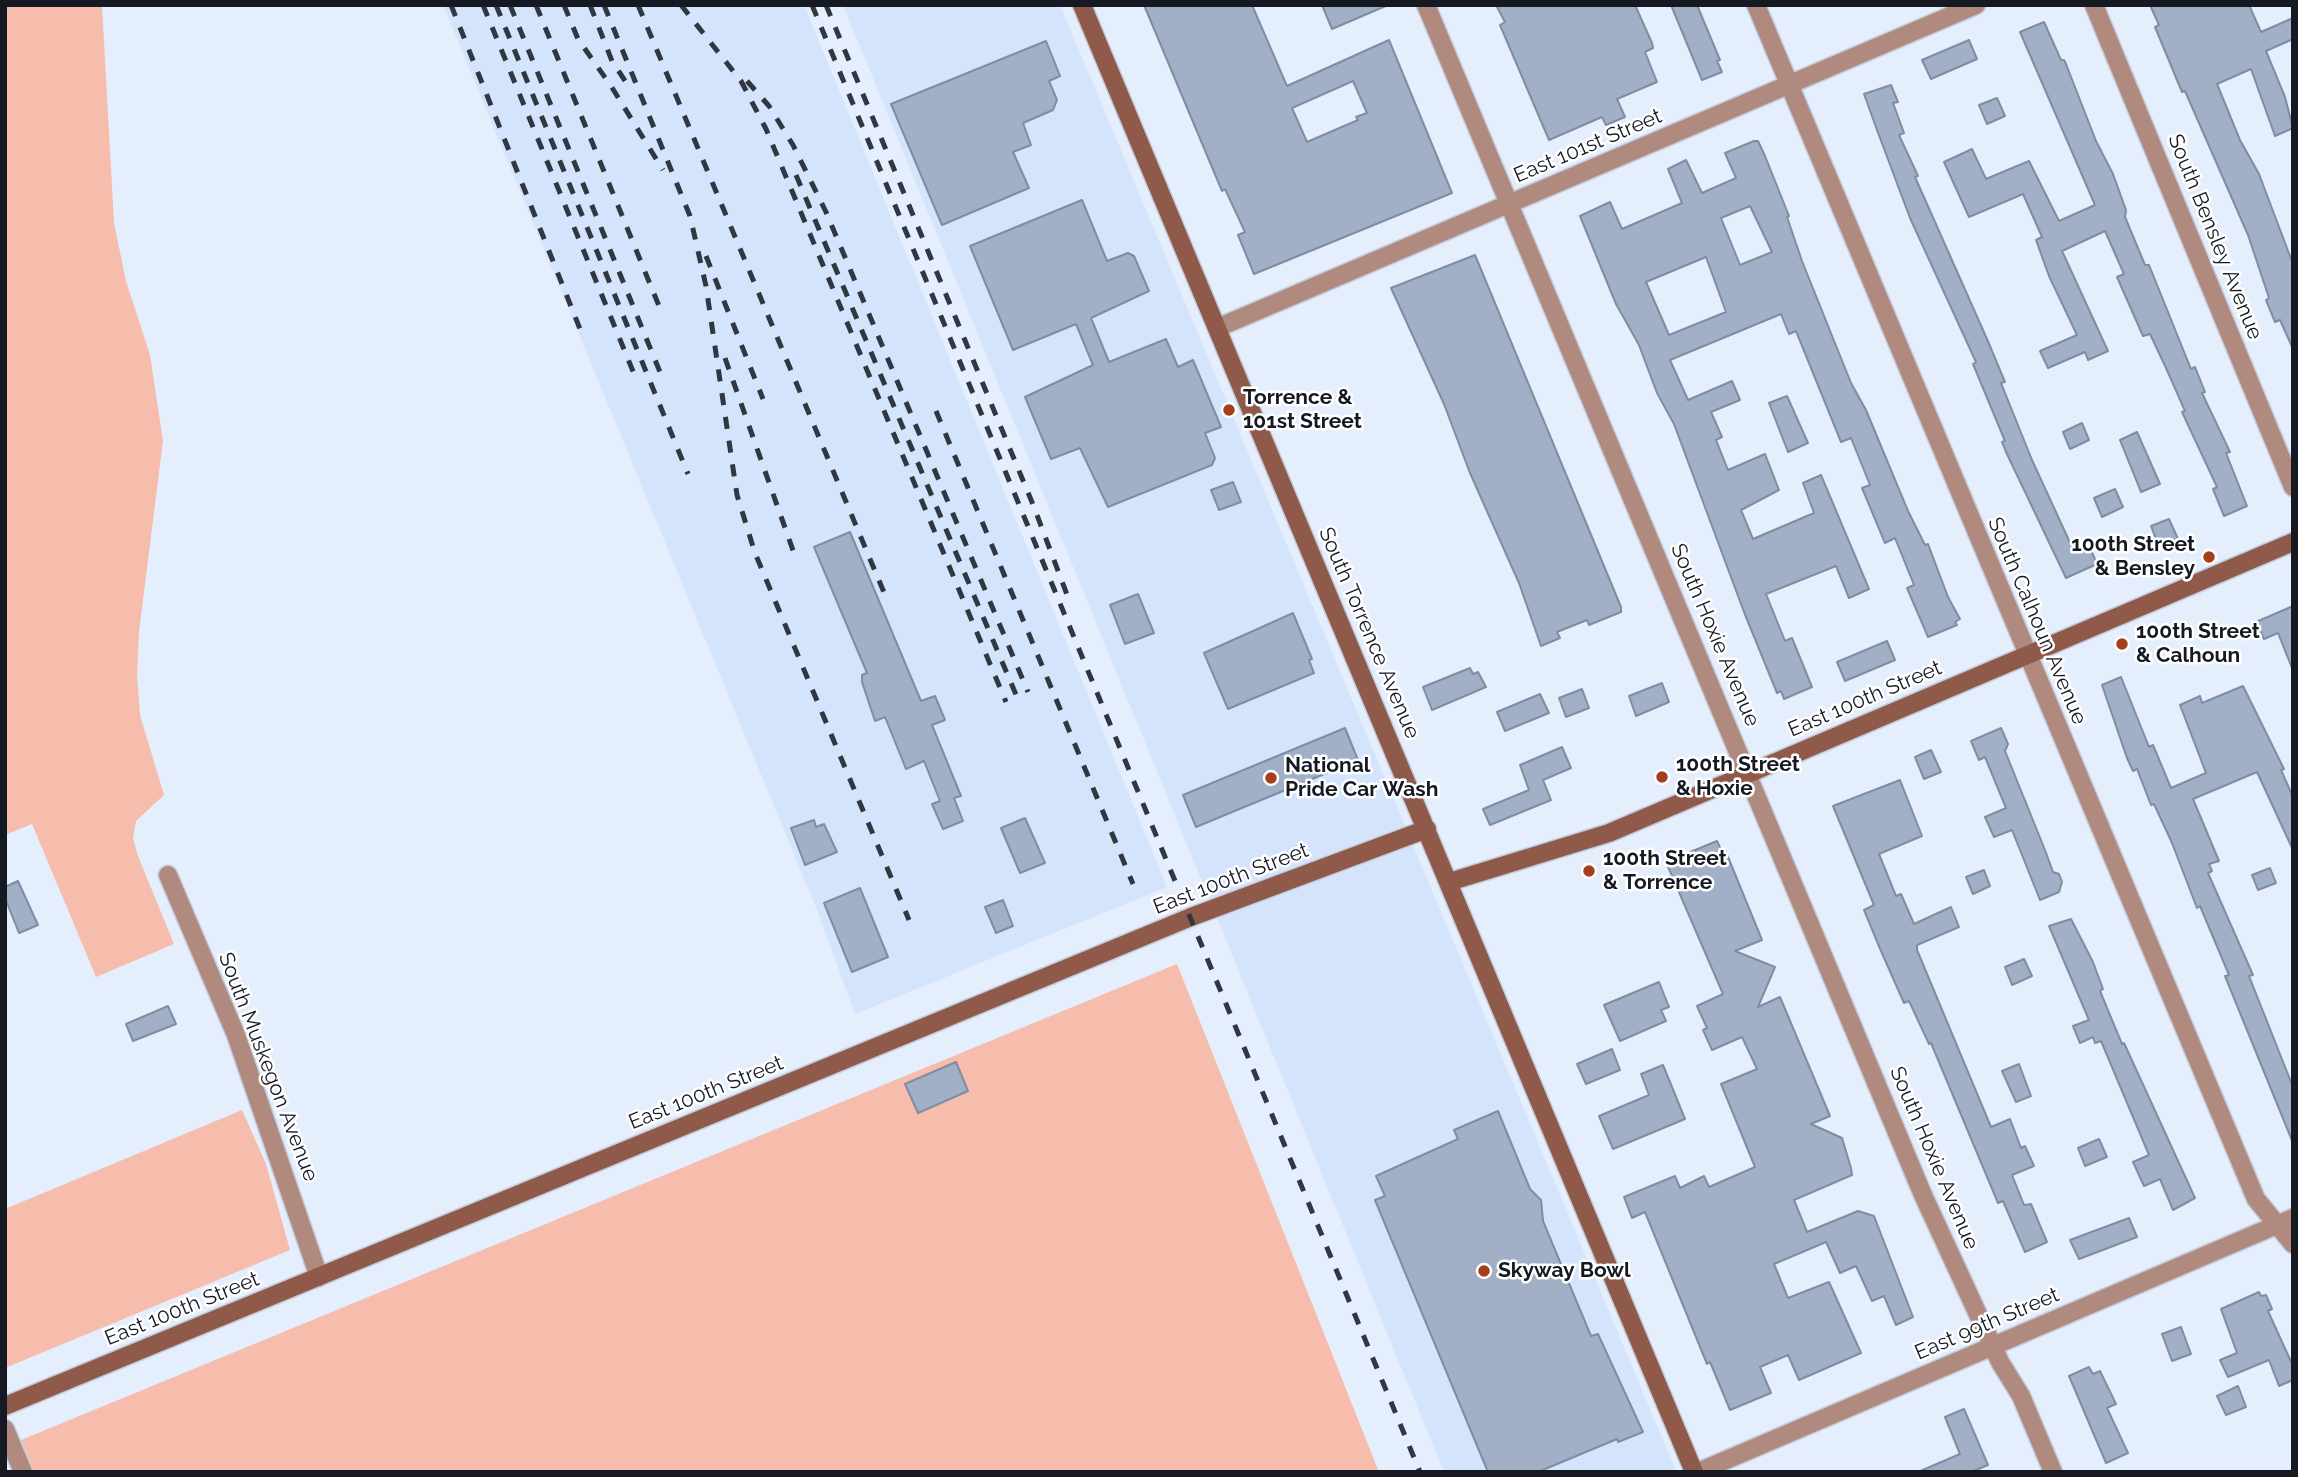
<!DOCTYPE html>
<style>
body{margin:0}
#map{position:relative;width:2298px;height:1477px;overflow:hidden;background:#e5eefd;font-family:Raleway,sans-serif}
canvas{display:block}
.frame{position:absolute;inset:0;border:7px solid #141922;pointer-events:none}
</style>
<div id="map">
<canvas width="2298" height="1477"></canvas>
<div class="frame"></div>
</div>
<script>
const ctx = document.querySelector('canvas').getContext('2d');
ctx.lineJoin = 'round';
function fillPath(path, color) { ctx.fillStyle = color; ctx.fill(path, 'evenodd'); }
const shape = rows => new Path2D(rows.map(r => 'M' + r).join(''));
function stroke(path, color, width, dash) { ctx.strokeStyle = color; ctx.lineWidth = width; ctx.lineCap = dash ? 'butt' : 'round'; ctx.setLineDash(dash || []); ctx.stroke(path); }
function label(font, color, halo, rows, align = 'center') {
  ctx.font = font + ' Raleway,sans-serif'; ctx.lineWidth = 5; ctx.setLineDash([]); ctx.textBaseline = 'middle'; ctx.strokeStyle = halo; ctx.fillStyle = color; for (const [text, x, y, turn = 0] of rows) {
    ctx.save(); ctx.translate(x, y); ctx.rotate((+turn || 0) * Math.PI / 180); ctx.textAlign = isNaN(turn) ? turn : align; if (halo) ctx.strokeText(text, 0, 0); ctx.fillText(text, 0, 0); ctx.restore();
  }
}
fillPath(shape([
 [443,5,804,5,1167,887,855,1014,817,910],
 [843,5,1060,5,1676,1471,1444,1472]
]), '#d4e4fc');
fillPath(shape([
 [5,5,102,5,114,223,126,281,150,355,163,441,139,632,137,675,140,715,164,795,136,821,133,838,138,856,174,944,96,977,32,824,5,835],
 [1177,964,1379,1472,34,1472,21,1440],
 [242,1110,266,1164,290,1250,5,1368,5,1209]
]), '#f7bdac');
const building = shape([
 [1144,5,1252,5,1287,86,1389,40,1452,193,1254,274,1238,235,1245,232,1225,189,1222,191,1144,5],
 [1353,81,1367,113,1356,117,1358,120,1307,142,1292,108,1353,81],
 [1322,5,1388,5,1332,29,1322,5],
 [1496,5,1635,5,1652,43,1653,48,1645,52,1657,82,1617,99,1625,117,1606,125,1602,117,1549,140,1500,25,1505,22,1496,5],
 [1671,5,1697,5,1720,60,1717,61,1722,72,1702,80,1671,5],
 [2150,5,2249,5,2261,32,2293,18,2293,39,2266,51,2285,97,2293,128,2275,136,2251,69,2217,84,2240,140,2259,174,2293,264,2293,349,2280,320,2275,322,2266,300,2269,298,2248,235,2185,91,2182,92,2155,27,2159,25,2150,5],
 [2044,22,2061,60,2064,60,2066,64,2096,141,2113,174,2126,210,2125,217,2145,265,2149,265,2191,369,2195,367,2205,392,2202,393,2230,452,2226,453,2247,506,2224,516,2213,489,2217,487,2182,412,2185,411,2166,368,2150,334,2143,336,2117,277,2124,274,2105,231,2062,251,2108,351,2088,360,2085,352,2048,368,2040,351,2077,335,2049,276,2036,240,2042,237,2023,194,1969,217,1944,162,1972,149,1986,179,2029,161,2059,221,2095,205,2020,32,2044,22],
 [1969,40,1977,59,1931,79,1922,60,1969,40],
 [1046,41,1060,76,1049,81,1057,100,1053,110,1023,123,1031,145,1013,152,1029,188,942,225,891,104,1046,41],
 [1891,85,1898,102,1893,103,1904,133,1899,135,1918,176,1915,177,1987,339,2005,382,2001,383,2032,460,2072,547,2087,541,2097,564,2066,578,2006,452,2002,442,2005,441,1973,364,1976,362,1910,218,1877,130,1864,94,1891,85],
 [1997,98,2005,116,1987,124,1979,105,1997,98],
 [1754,141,1758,141,1765,156,1789,216,1787,217,1802,261,1851,383,1866,410,1908,511,1925,545,1928,544,1948,597,1960,619,1955,622,1957,625,1928,637,1907,588,1914,585,1895,538,1885,543,1862,488,1870,485,1851,438,1841,442,1796,331,1789,334,1781,314,1670,360,1688,400,1732,381,1740,400,1711,412,1722,437,1716,440,1728,470,1765,454,1779,490,1741,510,1753,539,1814,513,1803,483,1821,475,1869,589,1849,598,1836,566,1766,594,1785,641,1792,638,1812,687,1784,699,1781,691,1777,693,1744,612,1674,424,1657,393,1639,345,1616,304,1580,216,1610,202,1622,229,1682,203,1668,169,1686,160,1702,193,1736,178,1725,153,1754,141],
 [1750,206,1772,252,1740,265,1721,218,1750,206],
 [1706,257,1726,312,1669,335,1646,282,1706,257],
 [1082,200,1107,261,1128,253,1134,256,1149,291,1091,318,1109,362,1166,339,1178,367,1193,360,1221,427,1205,433,1215,458,1212,465,1108,507,1080,448,1051,459,1025,397,1093,365,1076,324,1013,350,970,246,1082,200],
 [1475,255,1621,607,1621,612,1589,625,1587,620,1557,632,1560,638,1541,646,1519,583,1470,473,1444,404,1391,288,1475,255],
 [1787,396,1808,443,1788,452,1769,403,1787,396],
 [2082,423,2089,440,2070,449,2063,432,2082,423],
 [2137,432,2160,484,2141,492,2120,440,2137,432],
 [1233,482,1241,502,1219,510,1211,490,1233,482],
 [2115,489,2123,507,2102,517,2094,498,2115,489],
 [2169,519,2178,539,2159,547,2151,526,2169,519],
 [850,532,921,701,935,696,945,720,932,725,961,796,954,798,963,821,943,829,932,804,940,801,924,761,906,769,885,717,875,721,862,682,862,675,867,673,814,547,850,532],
 [1138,594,1154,633,1125,644,1110,605,1138,594],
 [2293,606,2293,668,2292,668,2278,633,2264,639,2256,622,2293,606],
 [1293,613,1312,659,1309,660,1314,673,1228,709,1204,653,1293,613],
 [1887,641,1895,660,1845,681,1837,662,1887,641],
 [1470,668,1473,674,1478,672,1486,687,1432,710,1423,687,1470,668],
 [2121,677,2149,747,2153,745,2171,788,2206,773,2180,705,2200,696,2202,703,2243,686,2284,769,2281,770,2293,797,2293,850,2257,772,2193,799,2219,861,2209,864,2212,871,2208,873,2253,975,2249,976,2293,1087,2293,1143,2225,976,2229,975,2200,906,2197,908,2172,843,2154,804,2151,805,2137,769,2133,771,2127,758,2102,685,2121,677],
 [1662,683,1669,702,1636,716,1629,696,1662,683],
 [1582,689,1589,708,1566,717,1559,698,1582,689],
 [1540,694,1549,713,1505,731,1497,712,1540,694],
 [1345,728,1358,760,1196,827,1183,795,1345,728],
 [2001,728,2008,744,2005,751,2045,850,2053,872,2059,874,2062,882,2059,892,2040,900,2012,830,1994,837,1985,817,2006,808,1985,757,1979,760,1971,741,2001,728],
 [1562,747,1571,768,1543,780,1551,800,1490,825,1483,809,1529,790,1520,765,1562,747],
 [1931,750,1941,772,1924,779,1915,757,1931,750],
 [1900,780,1922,836,1879,854,1896,896,1901,894,1914,924,1951,907,1959,927,1917,945,1917,950,1991,1127,2010,1119,2021,1148,2025,1146,2034,1166,2012,1175,2024,1205,2031,1204,2047,1242,2025,1252,2003,1201,1998,1203,1931,1043,1929,1044,1909,1001,1904,1003,1881,951,1864,910,1874,905,1833,806,1900,780],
 [1025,818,1045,863,1020,873,1001,828,1025,818],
 [814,820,816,827,824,824,837,852,805,865,791,828,814,820],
 [1717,841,1723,854,1726,852,1762,940,1735,951,1775,967,1758,1007,1780,997,1830,1116,1811,1124,1842,1138,1851,1168,1852,1175,1794,1200,1807,1232,1858,1211,1874,1216,1913,1317,1896,1325,1884,1296,1872,1301,1856,1266,1840,1273,1826,1242,1774,1264,1788,1298,1829,1282,1861,1353,1799,1380,1788,1355,1760,1367,1771,1393,1730,1410,1710,1362,1707,1364,1645,1212,1632,1218,1624,1197,1675,1176,1680,1188,1704,1176,1709,1187,1755,1167,1721,1084,1757,1069,1742,1037,1712,1050,1703,1030,1707,1028,1697,1006,1723,994,1666,862,1717,841],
 [2270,868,2276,883,2258,890,2252,875,2270,868],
 [1984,870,1990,886,1973,894,1966,877,1984,870],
 [18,881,38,925,19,933,5,898,5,887,18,881],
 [860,888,888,957,852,972,824,903,860,888],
 [1003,900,1013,926,996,933,985,907,1003,900],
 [2071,919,2093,962,2103,989,2100,991,2122,1044,2124,1043,2195,1198,2173,1210,2160,1179,2144,1186,2133,1162,2149,1155,2101,1041,2095,1043,2093,1037,2080,1043,2073,1026,2089,1020,2049,926,2071,919],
 [2024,959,2032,976,2012,985,2005,967,2024,959],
 [1659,982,1669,1007,1661,1010,1666,1021,1620,1041,1604,1005,1659,982],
 [168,1006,176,1024,133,1041,126,1024,168,1006],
 [1612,1049,1620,1070,1586,1084,1577,1064,1612,1049],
 [956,1062,968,1091,918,1113,905,1084,956,1062],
 [2019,1064,2031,1096,2016,1102,2002,1071,2019,1064],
 [1663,1065,1685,1119,1613,1149,1599,1116,1649,1095,1641,1074,1663,1065],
 [1498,1111,1530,1189,1541,1200,1543,1221,1591,1336,1598,1334,1643,1432,1618,1442,1617,1439,1538,1472,1488,1472,1375,1200,1385,1196,1376,1176,1458,1139,1454,1130,1498,1111],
 [2099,1139,2107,1157,2085,1166,2078,1148,2099,1139],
 [2129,1218,2137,1237,2079,1259,2070,1240,2129,1218],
 [2259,1292,2261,1296,2266,1295,2272,1309,2268,1311,2293,1366,2293,1380,2279,1386,2269,1360,2228,1377,2220,1360,2237,1353,2221,1309,2259,1292],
 [2181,1327,2191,1354,2172,1361,2162,1334,2181,1327],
 [2089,1367,2093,1374,2100,1371,2116,1404,2107,1408,2128,1453,2106,1463,2069,1376,2089,1367],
 [2238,1386,2246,1407,2226,1415,2217,1396,2238,1386],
 [1964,1409,1988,1465,1971,1472,1918,1472,1960,1454,1945,1417,1964,1409]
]);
fillPath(building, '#a1b0c6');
stroke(building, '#7f8da3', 2);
const minor = shape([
 [1426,5,1923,1195,2000,1362,2021,1396,2053,1472],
 [1756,5,2256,1199,2293,1244],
 [2094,5,2293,487],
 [1217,328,1976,5],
 [168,875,236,1035,319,1277],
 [5,1429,23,1472],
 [1698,1472,2293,1218]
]);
const secondary = shape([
 [1082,5,1694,1472],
 [1449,882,1609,833,2293,542],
 [5,1406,1191,917,1427,829]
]);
stroke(minor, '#c4ccda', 21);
stroke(secondary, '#c4ccda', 21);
stroke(minor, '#b08a7f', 18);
stroke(secondary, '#8f5a4a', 18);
stroke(shape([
 [451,5,584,339],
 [483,5,637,381],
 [496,5,688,474],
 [510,5,660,372],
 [536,5,659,306],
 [564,5,578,39,611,86,663,170],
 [590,5,612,61,631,90],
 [604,5,690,216,706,286,737,495,755,553,909,920],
 [638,5,888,602],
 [681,5,741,81,766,129,1006,702],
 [812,5,1420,1472],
 [826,5,1034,507,1069,600],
 [747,81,769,106,793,145,826,212,1028,692],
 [796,175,1017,697],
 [706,256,763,399],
 [725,358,795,556],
 [936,411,1133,884]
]), '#313741', 5, [12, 12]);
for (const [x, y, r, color] of [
 [1229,410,7,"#a63f1e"],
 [2209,557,7,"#a63f1e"],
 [2122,644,7,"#a63f1e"],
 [1662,777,7,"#a63f1e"],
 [1271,778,7,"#a63f1e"],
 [1589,871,7,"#a63f1e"],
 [1484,1271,7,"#a63f1e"]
]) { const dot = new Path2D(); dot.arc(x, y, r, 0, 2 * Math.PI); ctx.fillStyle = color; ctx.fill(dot); stroke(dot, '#fff', 2.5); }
label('21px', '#141922', '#fff', [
 ["East 101st Street",1588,146,-23],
 ["South Bensley Avenue",2215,237,68],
 ["South Calhoun Avenue",2037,621,67],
 ["South Torrence Avenue",1369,633,67],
 ["South Hoxie Avenue",1715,635,67],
 ["East 100th Street",1865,699,-23],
 ["East 100th Street",1231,879,-21],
 ["South Muskegon Avenue",268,1067,69],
 ["East 100th Street",706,1093,-22],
 ["South Hoxie Avenue",1934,1158,67],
 ["East 100th Street",182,1309,-22],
 ["East 99th Street",1987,1324,-23]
]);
label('bold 21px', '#141922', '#fff', [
 ["Torrence &",1243,398],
 ["101st Street",1243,422],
 ["100th Street",2195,545,"right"],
 ["& Bensley",2195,569,"right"],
 ["100th Street",2136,632],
 ["& Calhoun",2136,656],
 ["100th Street",1676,765],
 ["& Hoxie",1676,789],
 ["National",1285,766],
 ["Pride Car Wash",1285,790],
 ["100th Street",1603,859],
 ["& Torrence",1603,883],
 ["Skyway Bowl",1498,1271]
], 'left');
</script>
